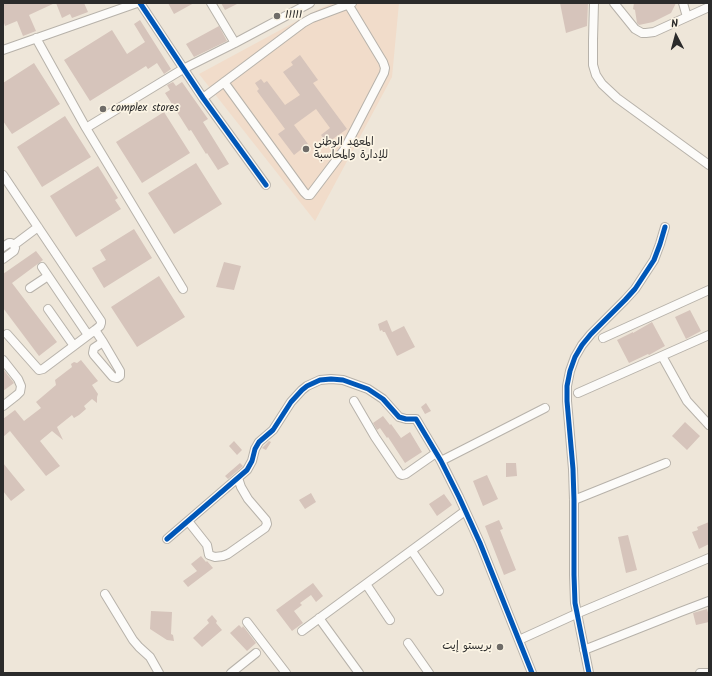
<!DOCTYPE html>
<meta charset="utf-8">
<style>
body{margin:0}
#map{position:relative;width:712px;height:676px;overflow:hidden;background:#eee6d9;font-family:Kalam,sans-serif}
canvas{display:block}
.frame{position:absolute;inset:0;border:4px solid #2b2b2b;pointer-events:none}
.north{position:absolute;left:656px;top:16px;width:40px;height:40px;-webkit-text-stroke:3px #fcf5e5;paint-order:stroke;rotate:354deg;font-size:11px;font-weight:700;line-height:16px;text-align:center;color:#2b2b2b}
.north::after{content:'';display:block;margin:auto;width:14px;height:18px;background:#2b2b2b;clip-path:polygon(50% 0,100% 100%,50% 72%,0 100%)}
</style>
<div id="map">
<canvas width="712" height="676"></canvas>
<div class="frame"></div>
<div class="north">N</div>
</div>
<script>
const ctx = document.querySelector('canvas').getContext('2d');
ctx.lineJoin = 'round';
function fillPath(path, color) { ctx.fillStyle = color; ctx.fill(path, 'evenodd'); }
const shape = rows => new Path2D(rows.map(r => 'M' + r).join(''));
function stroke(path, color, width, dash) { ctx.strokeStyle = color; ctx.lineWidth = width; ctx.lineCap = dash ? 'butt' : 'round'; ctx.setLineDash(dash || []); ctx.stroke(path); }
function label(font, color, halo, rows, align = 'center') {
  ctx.font = font + ' Kalam,"Playpen Sans Arabic",sans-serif'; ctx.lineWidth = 3.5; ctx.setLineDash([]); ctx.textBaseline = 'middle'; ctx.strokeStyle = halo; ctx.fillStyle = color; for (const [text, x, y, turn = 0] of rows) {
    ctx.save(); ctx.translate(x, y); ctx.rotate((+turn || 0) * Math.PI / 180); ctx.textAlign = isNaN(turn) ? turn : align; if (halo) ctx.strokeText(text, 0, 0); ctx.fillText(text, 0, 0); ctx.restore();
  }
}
fillPath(shape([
 [333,3,399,3,392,77,315,221,199,74,321,8]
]), '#f1dcca');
fillPath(shape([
 [3,3,55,3,29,15,36,31,23,36,17,21,5,26,3,20],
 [56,3,84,3,88,12,72,18,70,14,62,18],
 [168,3,194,3,174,14],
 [221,3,239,3,225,10],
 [560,3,588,3,587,26,566,33],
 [634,3,676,3,671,13,653,22,639,25,637,23,635,10,633,9],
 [140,20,171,69,164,74,157,63,148,69,146,66,90,101,64,60,112,30,127,54,145,42,134,24],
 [219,26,227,41,194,57,186,44],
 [300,55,318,80,313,83,347,129,327,143,321,135,330,128,316,109,294,125,308,144,294,155,278,134,285,129,257,91,259,89,255,83,261,79,264,83,267,81,285,105,300,95,283,72,293,65,291,62],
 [34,63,60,104,12,134,3,121,3,83],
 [173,82,176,86,182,82,208,119,203,122,229,164,218,170,207,153,206,154,191,130,189,131,165,93,170,90,167,85],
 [164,112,190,153,142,183,116,142],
 [65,116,91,157,42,187,17,147],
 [196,163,222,204,174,234,148,193],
 [98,166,118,198,115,200,121,209,76,237,50,196],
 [134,229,152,258,104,288,92,268,106,260,100,250],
 [36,251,43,260,12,283,57,342,39,356,3,308,3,274],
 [224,262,241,266,234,290,216,287],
 [159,276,185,317,137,347,111,307],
 [690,310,701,331,686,339,675,317],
 [387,320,392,332,404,326,415,347,397,356,385,332,383,332,382,330,380,331,378,324],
 [652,322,665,346,649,355,648,354,629,363,617,340,633,332,633,333],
 [81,360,98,381,92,385,98,394,97,397,97,403,92,399,84,406,86,409,79,415,74,418,72,415,57,427,63,440,52,431,40,441,60,466,46,476,10,431,3,437,3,419,15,410,24,421,41,408,36,402,56,385,55,380,72,367,71,364,74,362,77,363],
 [3,369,14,383,3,391],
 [426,403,431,411,425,414,421,407],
 [383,416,390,425,391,424,401,438,410,432,422,452,405,463,388,437,387,438,380,428,377,430,373,423],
 [685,422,700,436,687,450,672,436],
 [234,441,242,450,237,455,229,446],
 [269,441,271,442,266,450,262,448],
 [3,463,25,490,11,501,3,491],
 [240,463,243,466,228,479,225,476],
 [506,463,516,463,517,476,506,477],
 [487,475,498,499,483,506,473,481],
 [311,493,316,502,305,509,299,500],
 [444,494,452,505,437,516,429,504],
 [499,520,503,529,500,530,516,570,504,575,485,526],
 [709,522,709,544,699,549,692,532,698,530,697,527],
 [628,535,637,570,626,573,618,537],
 [201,556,206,562,207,561,213,568,188,587,183,581,197,571,191,564],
 [313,583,323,596,316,602,311,595,300,603,302,605,294,611,303,623,292,631,276,610],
 [707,609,709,616,709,622,696,625,693,613],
 [151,611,172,612,171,634,173,635,174,641,167,640,150,629],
 [212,615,217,621,216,623,222,630,202,647,193,638,209,623,207,620],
 [239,625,242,628,243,626,256,643,247,651,230,633]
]), '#d6c4bb');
const minor = shape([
 [140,3,203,98,266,185],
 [211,3,235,43],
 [594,3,593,40,593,65,596,75,602,84,617,98,709,165],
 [614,3,635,29,642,33,646,33,654,32,709,7],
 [683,3,687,17],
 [36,38,86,128,183,289],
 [3,50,137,3],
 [224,82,304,192,307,195,310,195,344,150,384,73,385,68,383,62,348,4],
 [203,98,303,23,312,18,352,3],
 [86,128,183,69,235,43,310,3],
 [3,175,101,321,101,323,100,326,95,330,43,369,39,370,7,334],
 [14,245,38,227],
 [3,247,9,243,11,243,14,245,15,248,14,251,3,259],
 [42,267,88,335],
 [30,288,48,276],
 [48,309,74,346],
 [95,330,103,342,120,371,120,376,117,378,113,377,112,376,94,355,93,353,94,348,103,342],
 [603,338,709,290],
 [662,356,687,401,709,425],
 [3,360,18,379,21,386,20,392,17,395,3,406],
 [578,393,709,335],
 [354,401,375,437,400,474,402,475,406,474,436,453],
 [441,461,545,408],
 [574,500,666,463],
 [188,521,207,545,209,555,215,557,223,556,228,554,265,528,267,524,266,520,248,499,241,487,238,478],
 [167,539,247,470,252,461,255,449,259,442,273,430,291,402,302,390,307,386,320,380,331,379,343,380,368,389,383,399,399,417,406,419,416,419,441,461,459,497,480,543,532,673],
 [412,551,439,591],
 [366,584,390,620],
 [105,594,133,640,139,647,150,657,159,673],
 [319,618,359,673],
 [247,622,286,673],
 [302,631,465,511],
 [519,640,576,614,709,558],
 [408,643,429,673],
 [584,650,680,612,709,601],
 [231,673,256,653],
 [589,673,575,603,574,575,574,500,573,469,567,401,567,386,570,371,575,357,582,345,591,334,625,300,635,289,654,260,660,244,665,227],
 [700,673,708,673]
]);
stroke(minor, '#b7b2aa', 10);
stroke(minor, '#fcfbf9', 8);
stroke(shape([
 [140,3,203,98,266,185],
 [167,539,247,470,252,461,255,449,259,442,273,430,291,402,302,390,307,386,320,380,331,379,343,380,368,389,383,399,399,417,406,419,416,419,441,461,459,497,480,543,532,673],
 [589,673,575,603,574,575,574,500,573,469,567,401,567,386,570,371,575,357,582,345,591,334,625,300,635,289,654,260,660,244,665,227]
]), '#0057b8', 5);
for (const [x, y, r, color] of [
 [277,16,4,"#6f6c68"],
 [103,109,4,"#6f6c68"],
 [306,149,4,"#6f6c68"],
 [500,647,4,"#6f6c68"]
]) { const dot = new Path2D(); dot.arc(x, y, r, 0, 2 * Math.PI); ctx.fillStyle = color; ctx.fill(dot); stroke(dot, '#fcf5e5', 1.5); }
label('11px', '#2b2b2b', '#fcf5e5', [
 ["11111",285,16],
 ["complex stores",111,109],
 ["المعهد الوطني",314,143],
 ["للإدارة والمحاسبة",314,156],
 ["بريستو إيت",492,647,"right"]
], 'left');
</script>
